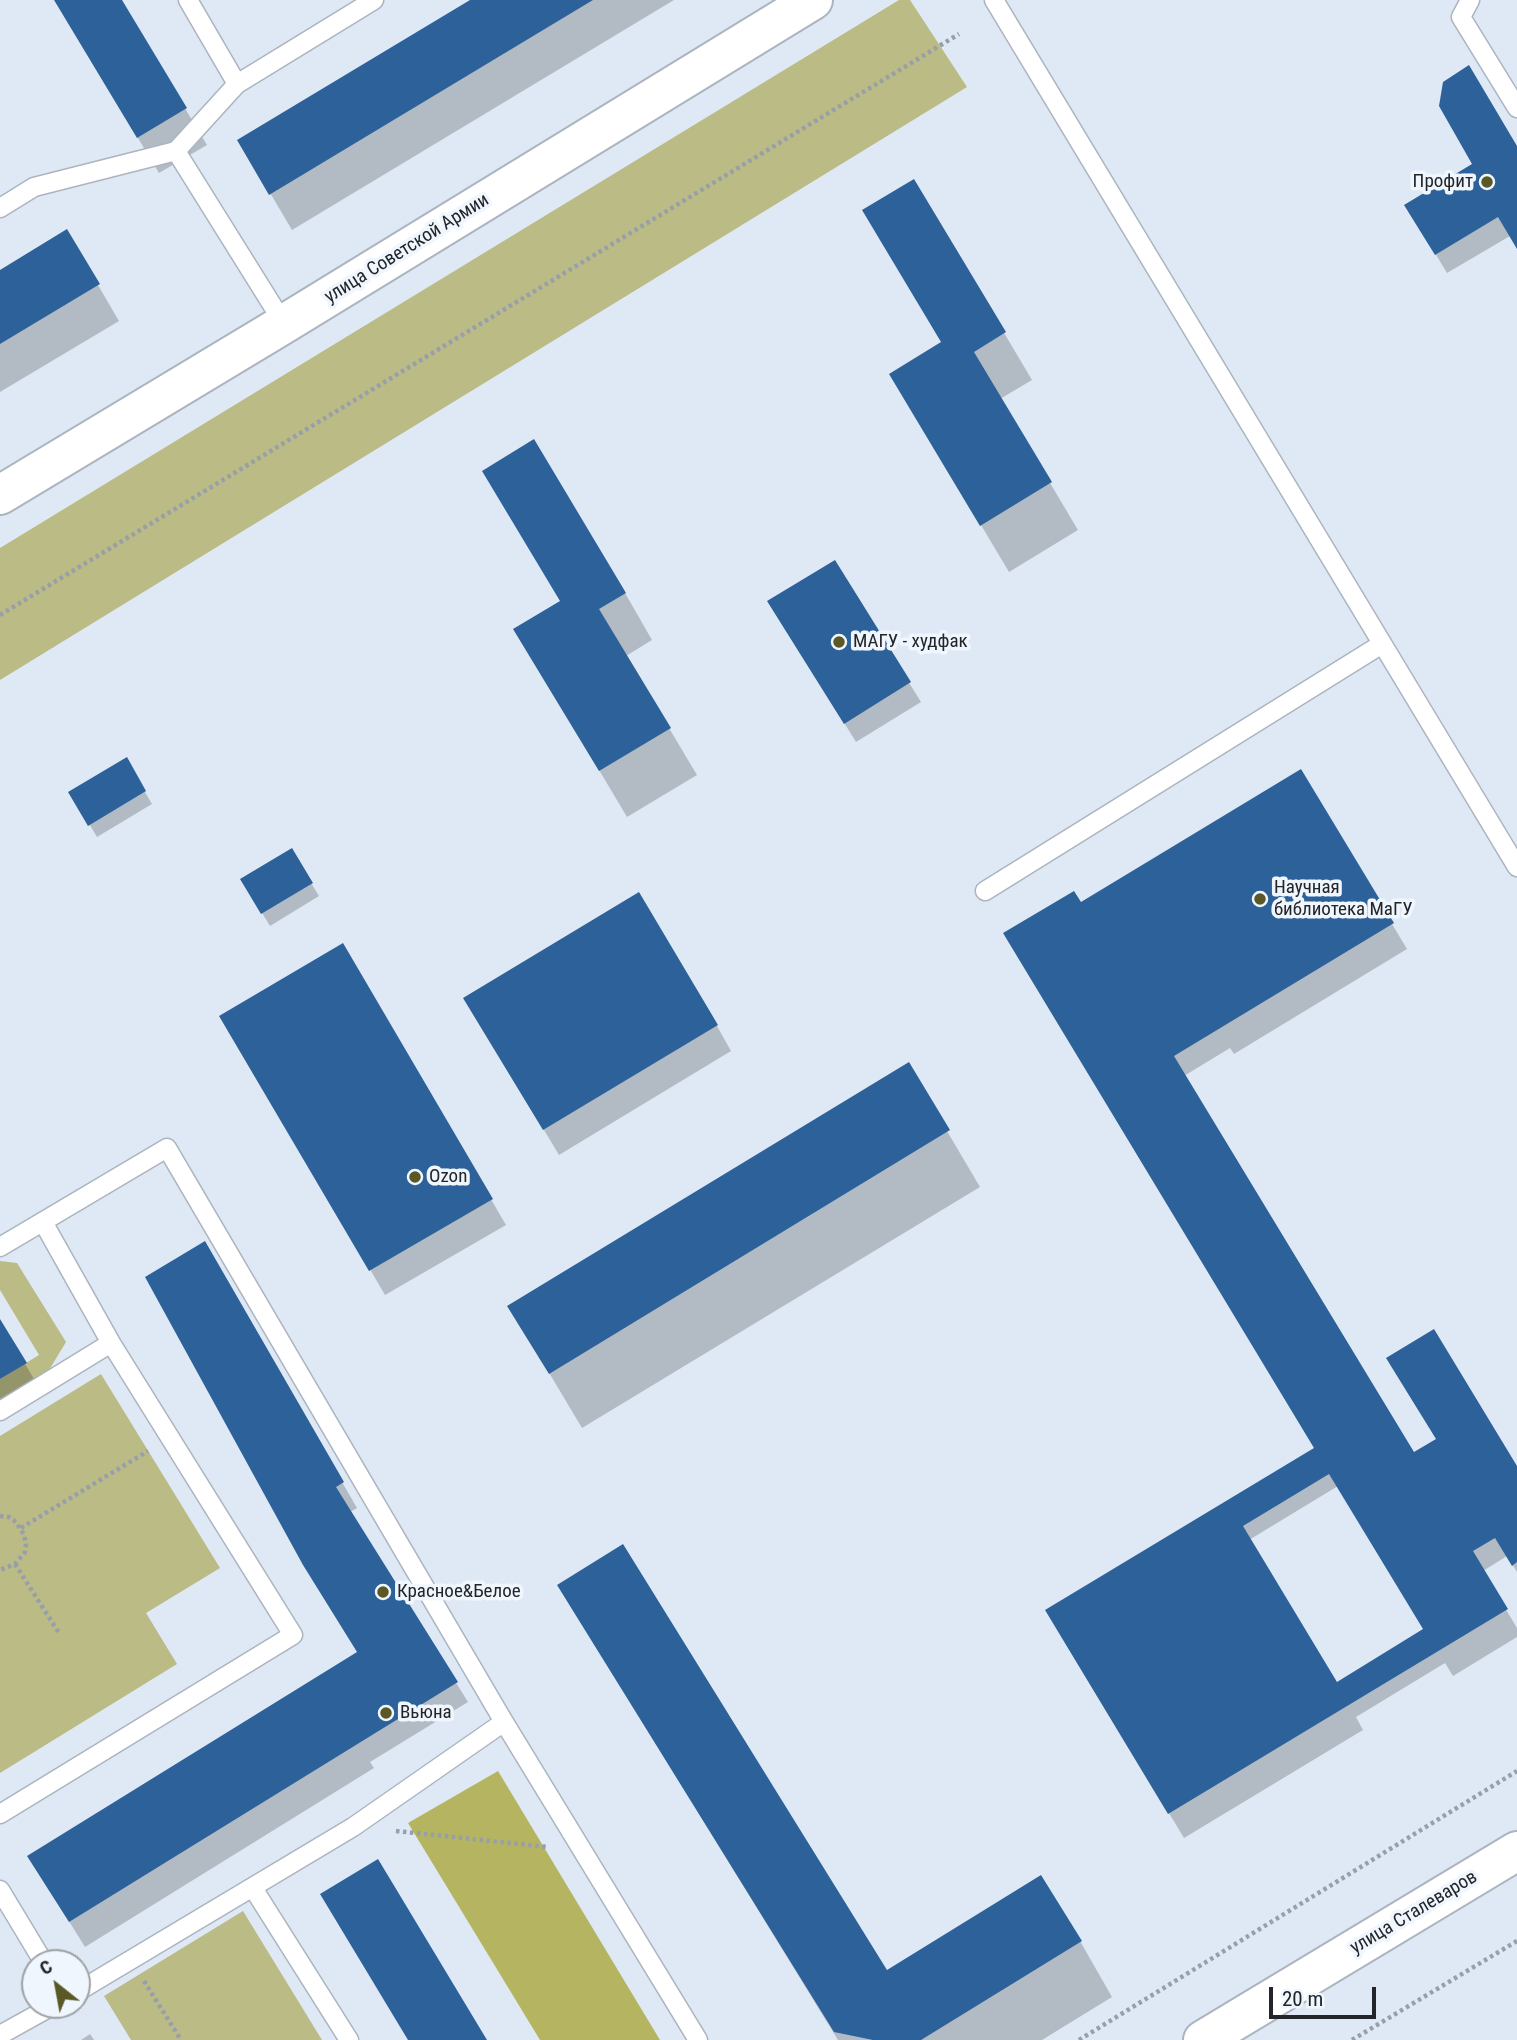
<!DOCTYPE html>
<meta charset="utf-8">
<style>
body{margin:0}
#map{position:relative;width:1517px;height:2040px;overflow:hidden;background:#dfe9f5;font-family:"Roboto Condensed",sans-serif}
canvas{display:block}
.north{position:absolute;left:21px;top:1949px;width:70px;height:70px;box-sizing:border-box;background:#f0f6fd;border:2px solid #9ea2a8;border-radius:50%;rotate:329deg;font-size:19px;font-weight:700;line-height:28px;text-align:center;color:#222529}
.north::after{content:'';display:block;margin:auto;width:24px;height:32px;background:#5a5926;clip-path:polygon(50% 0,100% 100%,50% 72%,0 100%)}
.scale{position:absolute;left:1269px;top:1987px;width:107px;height:32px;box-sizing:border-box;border:4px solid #222529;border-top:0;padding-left:9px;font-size:21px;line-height:24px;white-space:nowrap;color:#222529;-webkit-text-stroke:5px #f0f6fd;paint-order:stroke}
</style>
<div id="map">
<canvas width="1517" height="2040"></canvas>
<div class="north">С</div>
<div class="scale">20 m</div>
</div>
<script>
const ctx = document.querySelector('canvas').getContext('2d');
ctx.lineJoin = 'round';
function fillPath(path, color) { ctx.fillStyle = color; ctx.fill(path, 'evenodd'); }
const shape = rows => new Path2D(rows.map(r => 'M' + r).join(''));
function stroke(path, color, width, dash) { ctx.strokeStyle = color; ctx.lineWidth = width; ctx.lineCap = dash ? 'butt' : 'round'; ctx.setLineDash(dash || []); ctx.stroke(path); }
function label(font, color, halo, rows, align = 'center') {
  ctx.font = font + ' "Roboto Condensed",sans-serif'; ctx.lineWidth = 7; ctx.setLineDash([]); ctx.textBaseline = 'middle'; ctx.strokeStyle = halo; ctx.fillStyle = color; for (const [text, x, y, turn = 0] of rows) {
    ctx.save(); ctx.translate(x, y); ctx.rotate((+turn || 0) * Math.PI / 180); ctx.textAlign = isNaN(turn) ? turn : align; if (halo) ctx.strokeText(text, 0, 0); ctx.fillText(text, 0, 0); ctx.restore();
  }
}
fillPath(shape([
 [899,0,910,0,967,87,0,680,0,548],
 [0,1261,17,1263,66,1342,49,1370,0,1400,0,1379,39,1355,0,1290],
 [101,1374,220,1568,146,1613,177,1664,0,1773,0,1436],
 [243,1911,322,2040,131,2040,104,1996]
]), '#babb85');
fillPath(shape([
 [498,1771,660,2040,540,2040,408,1823]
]), '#b5b561');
fillPath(shape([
 [55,0,120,0,207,145,159,173],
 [473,0,674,0,292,230,260,176],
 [1517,150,1517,247,1510,236,1447,273,1418,225,1474,165],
 [914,181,1032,380,1000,399,1078,530,1009,572,919,421,942,344],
 [67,232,119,321,0,392,0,272],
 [834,562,921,702,856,742,781,621],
 [625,593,652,640,626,656,697,775,627,817,543,676,561,602],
 [126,760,152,804,97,837,71,793],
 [1300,771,1407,949,1234,1054,1230,1048,1184,1076,1417,1462,1517,1470,1517,1572,1507,1556,1483,1571,1517,1628,1517,1637,1453,1676,1445,1663,1356,1717,1363,1730,1184,1838,1062,1636,1316,1449,1080,904],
 [1338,1486,1425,1630,1342,1693,1249,1540],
 [291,850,319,896,270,926,242,880],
 [343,945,506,1225,385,1295,222,1016],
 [480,1023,717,1026,731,1051,559,1155],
 [908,1065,980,1187,582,1428,542,1361],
 [204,1243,357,1508,350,1512,468,1702,370,1762,374,1768,85,1947,44,1881,359,1653],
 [0,1322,40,1389,0,1413],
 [559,1586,886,1973,1080,1941,1112,1997,1042,2040,838,2040],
 [90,2034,94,2040,81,2040]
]), '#0003');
fillPath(shape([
 [54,0,122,0,187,108,137,138],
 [470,0,593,0,269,195,237,140],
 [1469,65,1517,146,1517,249,1498,217,1435,255,1404,205,1472,164,1439,106,1443,82],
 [914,179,1006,332,974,352,1052,482,980,526,889,374,941,342,862,210],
 [67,229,100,284,0,344,0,270],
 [534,439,626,593,599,609,671,728,599,771,513,629,560,601,482,471],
 [835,560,911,682,844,724,767,601],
 [127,757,146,791,88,826,68,792],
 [1301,769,1394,923,1174,1056,1414,1452,1436,1439,1386,1358,1434,1329,1517,1466,1517,1562,1512,1566,1495,1538,1473,1551,1508,1609,1168,1814,1045,1610,1314,1448,1003,933,1074,891,1081,902],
 [1329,1474,1423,1629,1337,1682,1243,1526],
 [292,848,313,883,261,914,240,879],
 [639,892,718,1025,543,1130,463,998],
 [343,943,493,1199,369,1271,219,1016],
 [909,1062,950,1130,549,1374,507,1306],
 [205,1241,344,1482,336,1487,458,1682,69,1922,27,1856,357,1652,303,1565,145,1277],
 [0,1319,27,1363,0,1379],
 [623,1544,887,1970,1041,1875,1082,1941,921,2040,873,2040,834,2032,557,1585],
 [378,1859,487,2040,408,2040,320,1894]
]), '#2c6199');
const service = shape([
 [188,0,237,84],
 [994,0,1517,867],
 [1470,0,1461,17,1517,108],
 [176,151,237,84,374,0],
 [0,208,34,187,176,151,284,324],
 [985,891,1382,644],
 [0,1247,167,1148,504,1722],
 [0,1411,111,1343,43,1222],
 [0,1814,293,1635,111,1343],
 [253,1888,349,2040],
 [0,1890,44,1963],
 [77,1992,353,1827,504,1722,698,2040],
 [0,2035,54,2005]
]);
const secondary = shape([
 [0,495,284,324,813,0],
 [1203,2040,1517,1851]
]);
stroke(service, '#abb4bf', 21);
stroke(secondary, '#abb4bf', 42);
stroke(shape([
 [0,615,959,34],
 [0,1516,9,1517,16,1522,24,1535,26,1544,25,1552,15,1564,0,1570],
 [21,1528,148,1451],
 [15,1564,59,1633],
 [396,1831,548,1847],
 [144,1981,181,2040],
 [1079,2040,1517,1771],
 [1352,2040,1517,1941]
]), '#989fa8', 4.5, [3.5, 3.5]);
stroke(service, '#fff', 18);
stroke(secondary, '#fff', 38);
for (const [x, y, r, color] of [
 [1487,182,7,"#5a5926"],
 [839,642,7,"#5a5926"],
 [1260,899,7,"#5a5926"],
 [415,1177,7,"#5a5926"],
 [383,1592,7,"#5a5926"],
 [386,1713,7,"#5a5926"]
]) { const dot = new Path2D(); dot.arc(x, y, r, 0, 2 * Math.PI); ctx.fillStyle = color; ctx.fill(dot); stroke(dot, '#f0f6fd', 2.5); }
label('19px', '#222529', '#f0f6fd', [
 ["Профит",1473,182,"right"],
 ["МАГУ - худфак",853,642],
 ["Научная",1274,888],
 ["библиотека МаГУ",1274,910],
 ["Ozon",429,1177],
 ["Красное&Белое",397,1592],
 ["Вьюна",400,1713]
], 'left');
label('19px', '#222529', '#f0f6fd', [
 ["улица Советской Армии",407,249,-32],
 ["улица Сталеваров",1414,1913,-31]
]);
</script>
